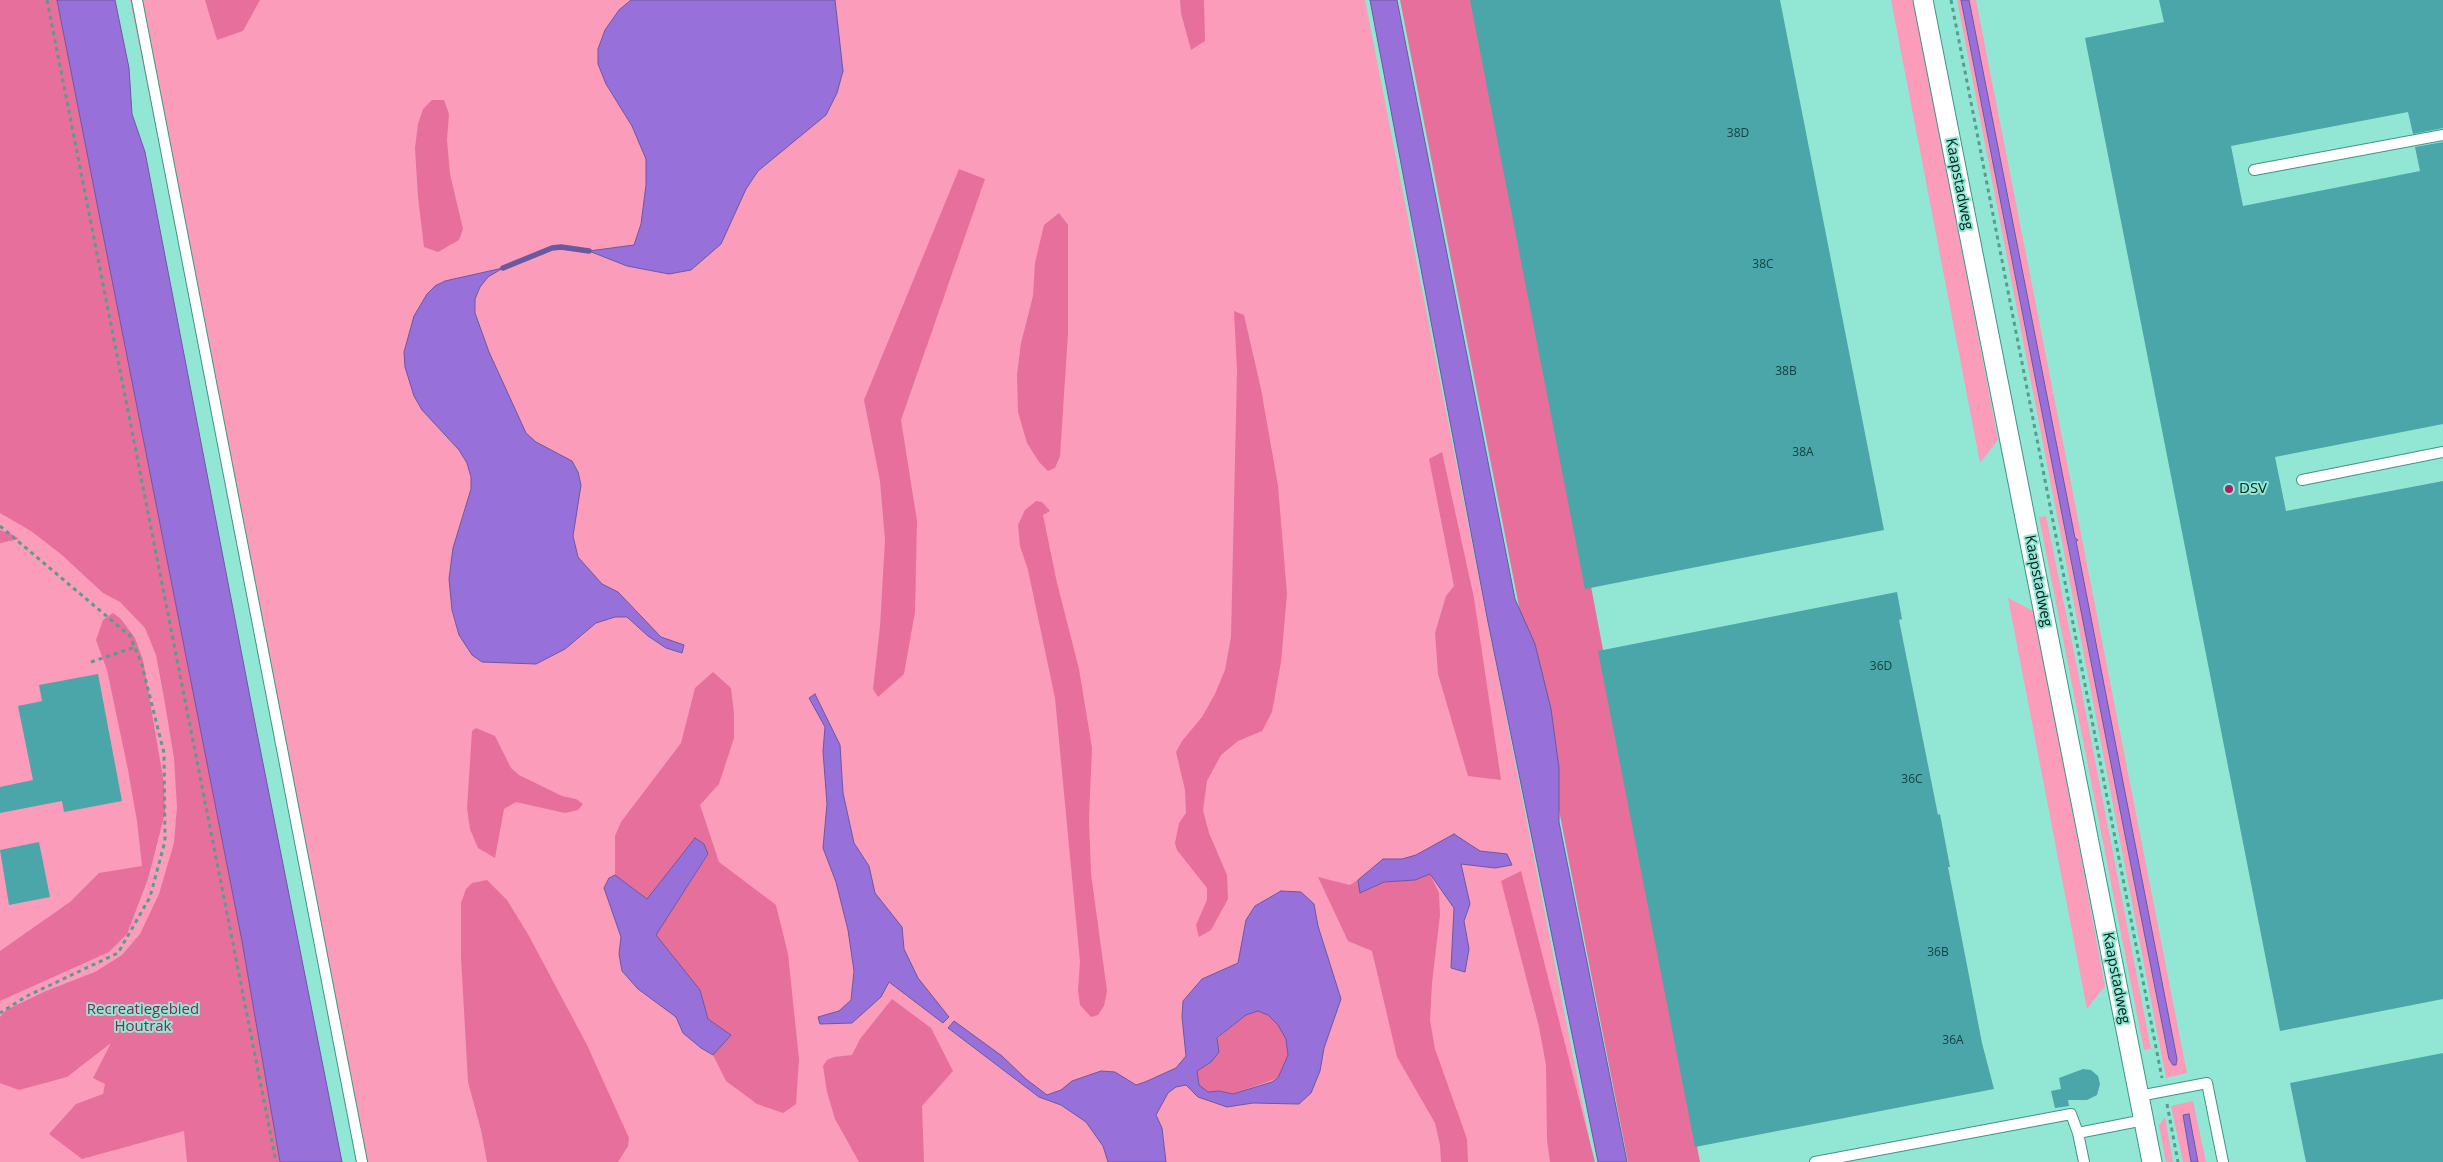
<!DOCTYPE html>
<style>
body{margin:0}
canvas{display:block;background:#92e6d4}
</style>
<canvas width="2443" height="1162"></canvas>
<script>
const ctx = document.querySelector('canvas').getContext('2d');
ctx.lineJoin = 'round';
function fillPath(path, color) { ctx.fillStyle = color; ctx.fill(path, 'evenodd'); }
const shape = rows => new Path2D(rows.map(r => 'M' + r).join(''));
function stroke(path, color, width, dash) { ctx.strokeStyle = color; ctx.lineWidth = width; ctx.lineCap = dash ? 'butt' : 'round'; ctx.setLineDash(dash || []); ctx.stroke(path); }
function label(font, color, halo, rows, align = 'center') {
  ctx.font = font + ' "Open Sans",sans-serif'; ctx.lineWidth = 4; ctx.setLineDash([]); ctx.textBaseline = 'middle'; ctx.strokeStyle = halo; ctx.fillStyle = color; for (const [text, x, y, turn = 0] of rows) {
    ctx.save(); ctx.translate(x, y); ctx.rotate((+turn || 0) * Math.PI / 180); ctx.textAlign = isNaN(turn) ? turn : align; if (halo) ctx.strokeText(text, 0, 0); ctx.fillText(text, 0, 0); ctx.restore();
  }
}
fillPath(shape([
 [0,0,89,0,317,1162,0,1162],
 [130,0,1365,0,1594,1162,366,1162],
 [1891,0,1914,0,1998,440,1980,463],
 [1957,0,1976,0,2187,1073,2166,1078],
 [2046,516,2076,662,2151,1049,2144,1050,2039,517],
 [2008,598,2035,612,2105,986,2087,1009],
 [2193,1101,2206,1162,2198,1162,2188,1114,2183,1116,2191,1162,2183,1162,2171,1106],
 [2165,1117,2173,1162,2166,1162,2159,1125]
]), '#fb9cbb');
fillPath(shape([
 [0,0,57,0,242,941,280,1162,187,1162,184,1131,82,1159,49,1134,76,1104,103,1094,105,1084,93,1078,111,1043,67,1077,19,1090,0,1083,0,1017,6,1010,46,991,95,972,122,955,140,934,159,894,174,843,177,807,174,758,164,698,156,655,145,628,120,602,103,593,62,555,31,531,0,513],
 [205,0,260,0,243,31,217,40],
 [1180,0,1204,0,1205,41,1191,50,1181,13],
 [1400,0,1480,0,1700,1162,1628,1162],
 [432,100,444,100,449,114,447,140,450,174,463,229,459,240,438,252,424,247,418,197,415,148,418,124,423,109],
 [959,169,985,179,901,420,917,521,915,612,904,674,878,697,873,689,880,627,885,540,880,481,864,400],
 [1059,213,1068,225,1068,333,1060,456,1055,468,1048,471,1039,462,1027,443,1018,412,1017,375,1021,343,1033,296,1035,263,1044,225],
 [1234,311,1244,315,1261,389,1278,486,1287,594,1281,662,1272,712,1262,731,1238,741,1221,755,1207,781,1203,810,1209,833,1227,875,1228,899,1211,930,1199,937,1196,925,1207,900,1207,888,1177,850,1175,843,1179,823,1186,813,1185,790,1176,752,1182,741,1202,717,1215,694,1225,670,1231,637,1237,371],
 [1442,452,1474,598,1501,780,1468,776,1438,674,1435,633,1446,596,1454,586,1429,459],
 [1036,501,1042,502,1050,511,1043,515,1057,583,1079,669,1092,748,1089,819,1091,874,1107,991,1104,1006,1098,1015,1091,1017,1080,1005,1078,991,1080,962,1055,698,1028,570,1020,546,1018,525,1025,510],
 [0,530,11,534,19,539,0,543],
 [113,613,121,619,135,638,143,660,164,784,165,813,148,879,127,934,109,952,0,1001,0,951,70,902,99,873,142,866,137,821,128,770,107,670,96,640,103,620],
 [713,672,731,688,734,714,734,738,719,784,700,805,719,862,776,905,788,954,799,1059,796,1104,783,1113,757,1104,726,1081,713,1055,731,1035,708,1019,700,990,656,935,708,855,704,844,695,838,647,899,615,875,615,836,621,822,681,743,695,688],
 [476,728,495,736,511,768,519,775,562,796,576,799,583,804,578,810,565,813,516,802,504,809,495,858,478,848,470,829,467,808,472,731],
 [1521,871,1595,1162,1550,1162,1547,1140,1546,1065,1539,1027,1501,881],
 [1430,874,1439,893,1440,915,1432,983,1430,1020,1435,1049,1467,1139,1468,1162,1441,1162,1440,1145,1435,1123,1397,1057,1372,951,1348,941,1318,877,1350,885,1358,880,1361,893,1384,882,1415,880],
 [487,880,507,900,529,936,587,1045,629,1138,628,1146,618,1162,487,1162,481,1130,468,1082,461,957,461,903,466,889,472,883],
 [892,999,931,1028,953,1071,922,1106,924,1162,859,1162,835,1119,827,1092,823,1066,827,1060,834,1057,852,1055,860,1039],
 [1258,1011,1268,1015,1279,1025,1286,1039,1288,1055,1278,1078,1233,1094,1219,1091,1209,1093,1199,1086,1197,1071,1211,1062,1217,1039,1246,1015]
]), '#e76f9b');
const water = shape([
 [57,0,115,0,129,68,132,114,145,152,255,723,342,1162,280,1162,242,941,57,0],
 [631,0,835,0,843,71,837,93,826,115,758,171,746,189,721,244,691,270,669,274,627,266,589,251,634,245,641,224,646,185,646,159,632,126,606,84,598,64,598,49,605,30,619,10,631,0],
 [1370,0,1397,0,1515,599,1535,644,1551,709,1559,768,1559,822,1627,1162,1598,1162,1488,622,1370,0],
 [1961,0,1969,0,2075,538,2078,540,2076,541,2177,1059,2176,1065,2173,1065,2169,1059,1961,0],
 [503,268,488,277,480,287,475,299,475,313,489,352,526,433,536,442,572,461,578,472,581,485,573,536,578,557,602,584,618,592,661,637,684,645,682,653,666,648,648,636,627,617,615,617,596,623,565,649,536,664,482,662,472,655,459,635,452,610,449,579,453,548,471,489,471,477,467,463,459,450,422,410,414,396,405,367,404,352,414,316,427,294,435,286,445,281,503,268],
 [815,694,840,745,843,793,854,843,869,866,875,893,902,927,904,949,918,978,949,1017,943,1023,889,982,881,997,852,1023,820,1024,818,1017,839,1011,851,1000,854,971,848,930,836,882,823,848,827,804,823,751,825,727,809,698,815,694],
 [1454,834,1480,851,1507,854,1512,865,1495,868,1461,864,1470,904,1464,921,1469,949,1465,972,1451,968,1454,908,1430,874,1415,880,1384,882,1360,893,1358,880,1383,859,1402,859,1416,855,1454,834],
 [695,838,704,844,708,854,656,935,700,990,708,1019,731,1035,713,1055,701,1048,683,1033,676,1017,638,989,622,971,619,954,621,937,604,888,609,878,615,875,647,899,695,838],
 [1281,891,1301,892,1314,904,1318,926,1341,999,1324,1048,1320,1071,1311,1093,1299,1104,1253,1103,1227,1107,1198,1097,1186,1085,1176,1087,1168,1093,1156,1115,1162,1128,1166,1162,1108,1162,1103,1146,1086,1122,1061,1105,1039,1097,948,1028,954,1021,1002,1056,1026,1079,1047,1095,1061,1090,1072,1081,1101,1071,1115,1072,1136,1085,1145,1082,1176,1068,1186,1056,1182,1017,1183,1001,1202,979,1238,963,1246,920,1255,906,1281,891],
 [1258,1011,1268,1015,1278,1025,1286,1039,1288,1055,1278,1078,1272,1082,1233,1094,1219,1091,1208,1092,1199,1085,1197,1071,1211,1062,1219,1052,1217,1038,1246,1015,1258,1011],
 [2189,1114,2198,1162,2191,1162,2183,1115,2189,1114]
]);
fillPath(water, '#9771d9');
stroke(water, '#6a59a0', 1);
stroke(shape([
 [503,268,552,248,561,247,589,251]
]), '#6a59a0', 5.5);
fillPath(shape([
 [1470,0,1780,0,1884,530,1585,589],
 [2159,0,2443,0,2443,128,2413,134,2408,112,2231,146,2243,206,2420,171,2415,147,2443,142,2443,424,2275,457,2286,511,2443,481,2443,999,2280,1031,2085,38,2164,22],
 [1897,592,1902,619,1899,620,1938,815,1940,814,1950,867,1948,867,1982,1043,1994,1089,1695,1147,1598,651],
 [98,674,122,801,64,812,62,801,0,813,0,787,33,780,18,706,42,701,39,685],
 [39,842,50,897,9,905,0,850],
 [2443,1053,2443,1162,2306,1162,2290,1083],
 [2083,1069,2091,1070,2098,1076,2100,1084,2097,1095,2087,1100,2068,1100,2069,1106,2055,1108,2051,1091,2061,1089,2059,1078]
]), '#4aa6a9');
const service = shape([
 [137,0,362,1162],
 [2254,170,2443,135],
 [2302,480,2443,452],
 [2139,1096,2207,1083,2223,1162],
 [2078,1133,2084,1162],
 [1815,1162,2071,1114,2078,1133,2144,1120]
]);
const minor = shape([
 [1923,0,2152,1162]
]);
stroke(service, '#3f9584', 12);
stroke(minor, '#3f9584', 21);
stroke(shape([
 [47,0,276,1162],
 [1951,0,2162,1078],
 [0,526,130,636,142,665,164,753,165,841,150,897,118,953,27,996,0,1013],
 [91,662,135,647],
 [2167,1104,2178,1162]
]), '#5a9b8d', 3, [4, 4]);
stroke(service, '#fff', 10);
stroke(minor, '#fff', 19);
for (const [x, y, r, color] of [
 [2229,489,5,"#ab2060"]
]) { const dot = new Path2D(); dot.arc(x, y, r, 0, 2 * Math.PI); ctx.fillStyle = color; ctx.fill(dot); stroke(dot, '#92e6d4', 2); }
label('12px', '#12433f', null, [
 ["38D",1738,134],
 ["38C",1763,265],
 ["38B",1786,372],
 ["38A",1803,453],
 ["36D",1881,667],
 ["36C",1912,780],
 ["36B",1938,953],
 ["36A",1953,1041]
]);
label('15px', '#00221c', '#92e6d4', [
 ["Kaapstadweg",1959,184,79],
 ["Kaapstadweg",2038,581,79],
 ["Kaapstadweg",2116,978,79]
]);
label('15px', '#00221c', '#92e6d4', [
 ["DSV",2239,489]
], 'left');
label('15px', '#8f2352', '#92e6d4', [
 ["Recreatiegebied",143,1010],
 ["Houtrak",143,1027]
]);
</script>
